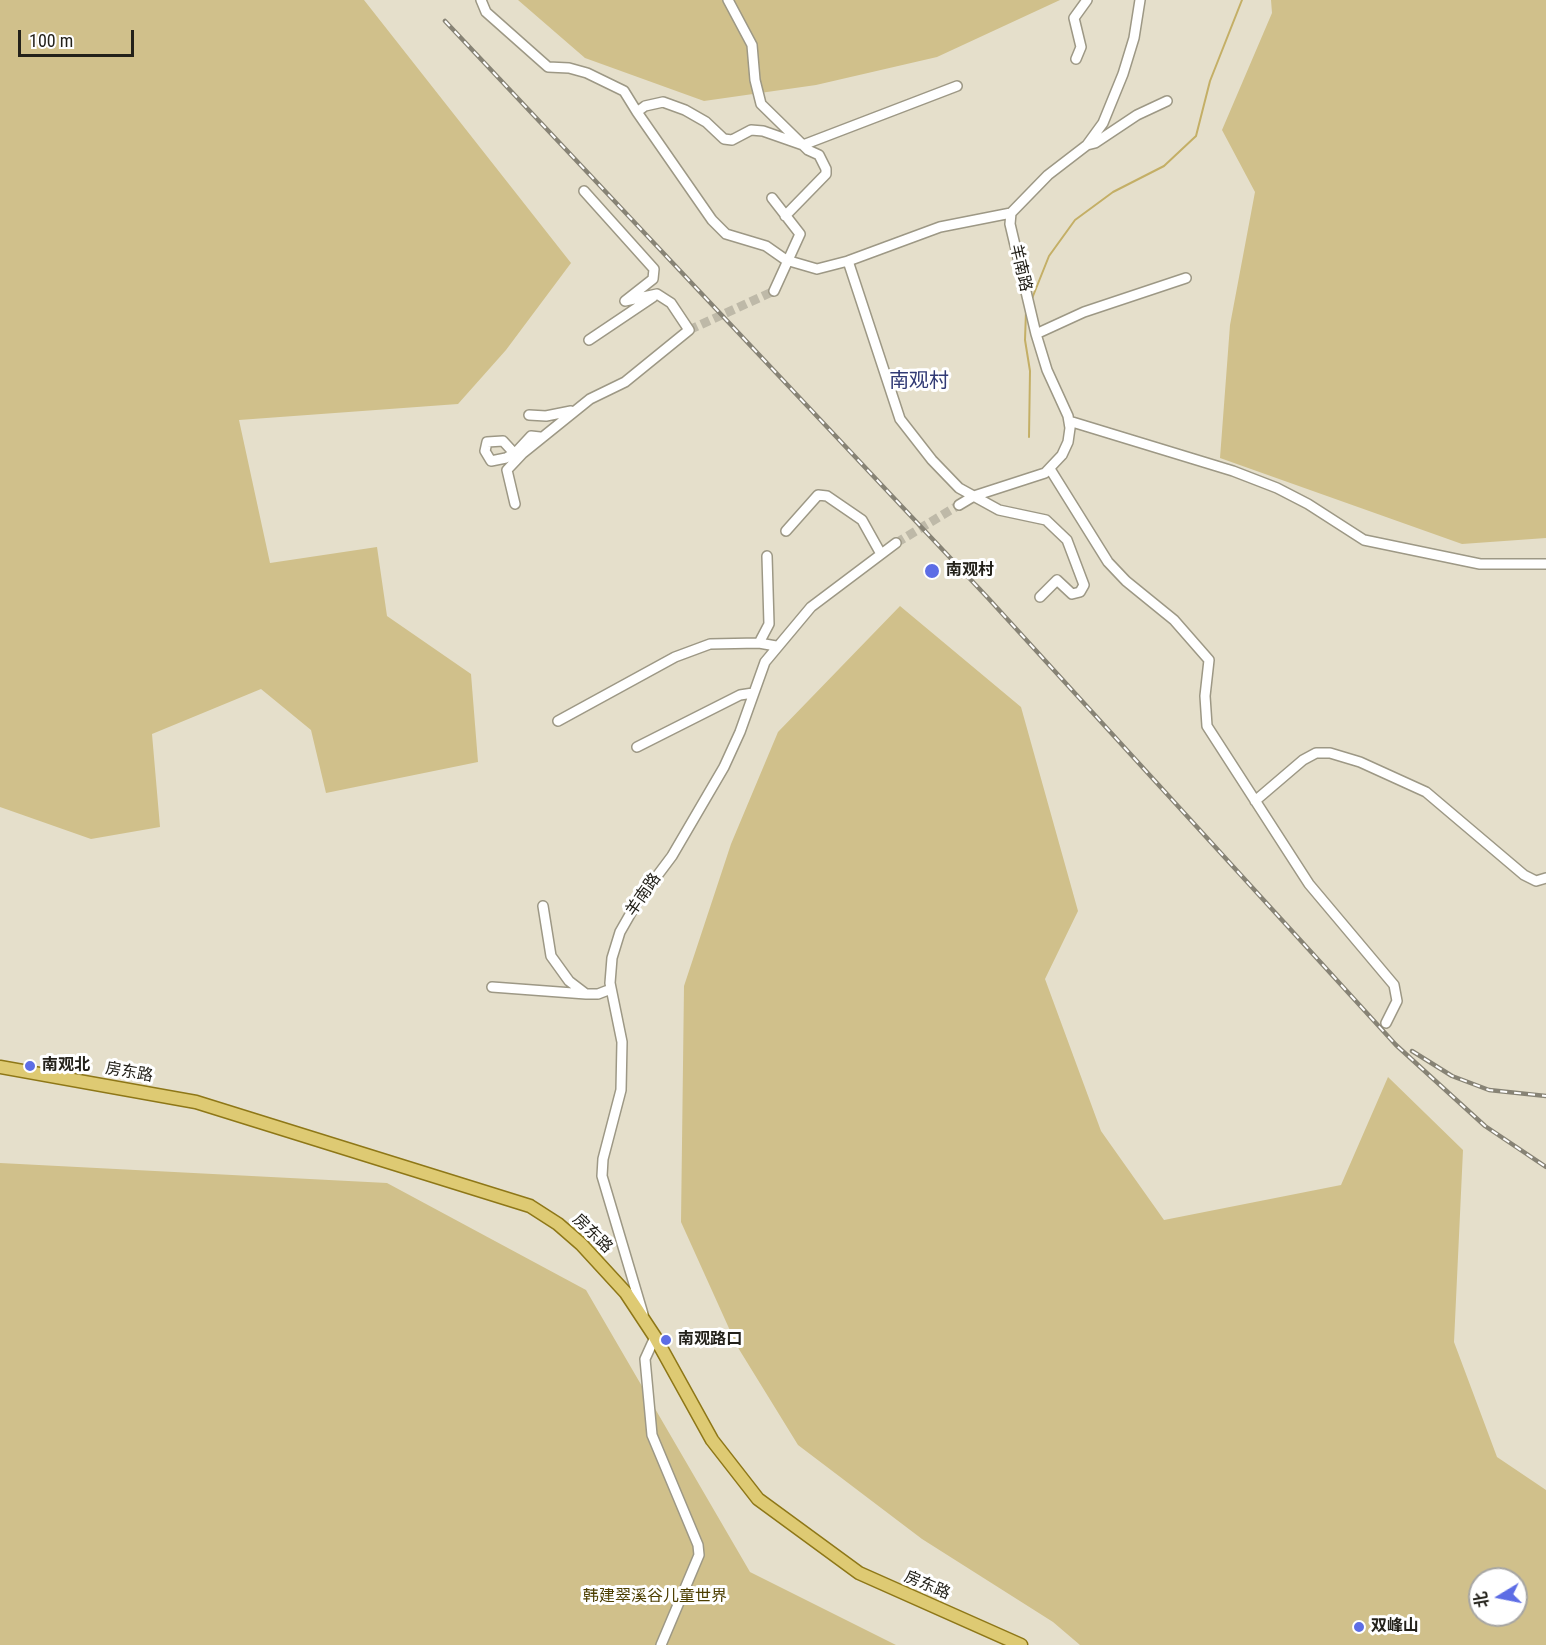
<!DOCTYPE html>
<meta charset="utf-8">
<style>
body{margin:0}
#map{position:relative;width:1546px;height:1645px;overflow:hidden;background:#e5dfcb;font-family:"Roboto Condensed","Noto Sans SC",sans-serif}
canvas{display:block}
.north{position:absolute;left:1468px;top:1567px;width:60px;height:60px;box-sizing:border-box;background:#fff;border:2px solid #a7a6a3;border-radius:50%;rotate:260deg;font-size:16px;font-weight:700;line-height:24px;text-align:center;color:#23211a}
.north::after{content:'';display:block;margin:auto;width:21px;height:27px;background:#5d6de5;clip-path:polygon(50% 0,100% 100%,50% 72%,0 100%)}
.scale{position:absolute;left:18px;top:30px;width:116px;height:27px;box-sizing:border-box;border:3px solid #23211a;border-top:0;padding-left:8px;font-size:18px;line-height:21px;white-space:nowrap;color:#23211a;-webkit-text-stroke:4px #fff;paint-order:stroke}
</style>
<div id="map">
<canvas width="1546" height="1645"></canvas>
<div class="north">北</div>
<div class="scale">100 m</div>
</div>
<script>
const ctx = document.querySelector('canvas').getContext('2d');
ctx.lineJoin = 'round';
function fillPath(path, color) { ctx.fillStyle = color; ctx.fill(path, 'evenodd'); }
const shape = rows => new Path2D(rows.map(r => 'M' + r).join(''));
function stroke(path, color, width, dash) { ctx.strokeStyle = color; ctx.lineWidth = width; ctx.lineCap = dash ? 'butt' : 'round'; ctx.setLineDash(dash || []); ctx.stroke(path); }
function label(font, color, halo, rows, align = 'center') {
  ctx.font = font + ' "Roboto Condensed","Noto Sans SC",sans-serif'; ctx.lineWidth = 6; ctx.setLineDash([]); ctx.textBaseline = 'middle'; ctx.strokeStyle = halo; ctx.fillStyle = color; for (const [text, x, y, turn = 0] of rows) {
    ctx.save(); ctx.translate(x, y); ctx.rotate((+turn || 0) * Math.PI / 180); ctx.textAlign = isNaN(turn) ? turn : align; if (halo) ctx.strokeText(text, 0, 0); ctx.fillText(text, 0, 0); ctx.restore();
  }
}
fillPath(shape([
 [0,0,364,0,571,263,506,350,458,404,239,420,270,563,377,547,387,616,471,674,478,762,326,793,311,730,261,689,152,734,160,827,91,839,0,807],
 [518,0,1060,0,937,57,816,85,704,101,585,58],
 [1271,0,1546,0,1546,538,1462,544,1220,458,1230,325,1255,192,1222,130,1272,13],
 [900,606,1021,707,1078,911,1045,979,1101,1131,1164,1220,1341,1185,1388,1077,1463,1150,1454,1342,1497,1457,1546,1490,1546,1645,1080,1645,1053,1622,922,1539,798,1445,737,1346,681,1222,684,986,731,844,778,732],
 [1480,1579,1516,1579,1516,1615,1480,1615],
 [0,1163,387,1183,586,1290,750,1572,896,1645,0,1645]
]), '#d0c08b');
stroke(shape([
 [1031,301,1049,256,1075,220,1113,192,1164,166,1196,136,1210,81,1242,0],
 [1026,311,1025,340,1030,371,1029,437]
]), '#c4af66', 2);
stroke(shape([
 [689,330,774,291],
 [896,543,959,505]
]), '#beb9a8', 9, [9, 4.5]);
const minor = shape([
 [481,0,486,12,548,67,569,68,587,73,624,91,637,112,645,106,663,102,685,110,706,122,724,139,732,140,751,130,763,131,803,145,957,86],
 [728,0,752,45,755,80,761,104,808,150,819,155,826,169,826,174,785,216],
 [1076,59,1081,47,1074,18,1087,0],
 [637,112,712,220,726,234,766,246,786,260,817,269,848,261,900,419,932,460,959,488,999,510,1046,520,1067,540,1084,585,1080,592,1072,594,1057,580,1040,597],
 [1087,145,1095,143,1137,115,1167,101],
 [772,198,800,234,774,291],
 [848,261,940,227,1011,213],
 [1036,334,1084,312,1186,278],
 [589,340,653,297],
 [529,415,546,416,571,411],
 [1069,421,1233,471,1277,488,1308,504,1364,540,1480,564,1546,564],
 [514,453,503,441,487,442,485,451,491,461,506,458,514,453,518,450,531,436,540,437],
 [1050,469,1108,562,1126,581,1174,620,1209,660,1205,696,1207,726,1309,884,1394,985,1397,1001,1386,1023],
 [515,504,507,470,523,453,590,399,625,382,689,330,671,303,657,294,625,301,653,279,654,269,584,191],
 [959,505,974,496,1045,473,1062,455,1068,442,1070,428,1068,416,1047,370,1036,334,1010,224,1011,213,1048,175,1087,145,1103,123,1123,74,1134,38,1140,0],
 [786,531,818,495,827,496,862,520,881,554],
 [759,643,769,624,767,556],
 [558,721,675,657,710,644,759,643,776,646],
 [637,747,740,695,753,693],
 [1255,801,1303,760,1316,753,1330,753,1360,762,1426,792,1524,875,1536,881,1546,878],
 [543,906,551,956,569,981,586,994,598,994,611,989],
 [492,987,586,994],
 [643,1314,602,1176,603,1159,621,1090,622,1042,610,983,612,958,620,932,636,904,672,856,724,767,740,732,765,662,811,607,896,543],
 [655,1337,645,1359,652,1435,698,1545,699,1555,661,1645]
]);
const major = shape([
 [0,1067,196,1102,530,1206,558,1224,581,1244,626,1293,655,1337,712,1440,758,1499,859,1573,1021,1645]
]);
stroke(minor, '#9d9885', 12);
stroke(major, '#8e7717', 15);
stroke(minor, '#fff', 9);
stroke(major, '#deca73', 12);
const rail = shape([
 [445,21,988,598,1396,1045,1485,1126,1546,1167],
 [1412,1051,1452,1076,1489,1090,1546,1096]
]);
stroke(rail, '#878375', 4.5);
stroke(rail, '#fff', 2, [7]);
for (const [x, y, r, color] of [
 [932,571,8,"#5d6de5"],
 [30,1066,6,"#5d6de5"],
 [666,1340,6,"#5d6de5"],
 [1359,1627,6,"#5d6de5"]
]) { const dot = new Path2D(); dot.arc(x, y, r, 0, 2 * Math.PI); ctx.fillStyle = color; ctx.fill(dot); stroke(dot, '#fff', 2); }
label('16px', '#23211a', '#fff', [
 ["羊南路",1020,268,77],
 ["羊南路",644,895,-55],
 ["房东路",129,1073,10],
 ["房东路",592,1234,44],
 ["房东路",927,1586,23]
]);
label('bold 16px', '#23211a', '#fff', [
 ["南观村",946,571],
 ["南观北",42,1066],
 ["南观路口",678,1340],
 ["双峰山",1371,1627]
], 'left');
label('16px', '#4c3e00', '#fff', [
 ["韩建翠溪谷儿童世界",655,1597]
]);
label('20px', '#313a75', '#fff', [
 ["南观村",919,382]
]);
</script>
